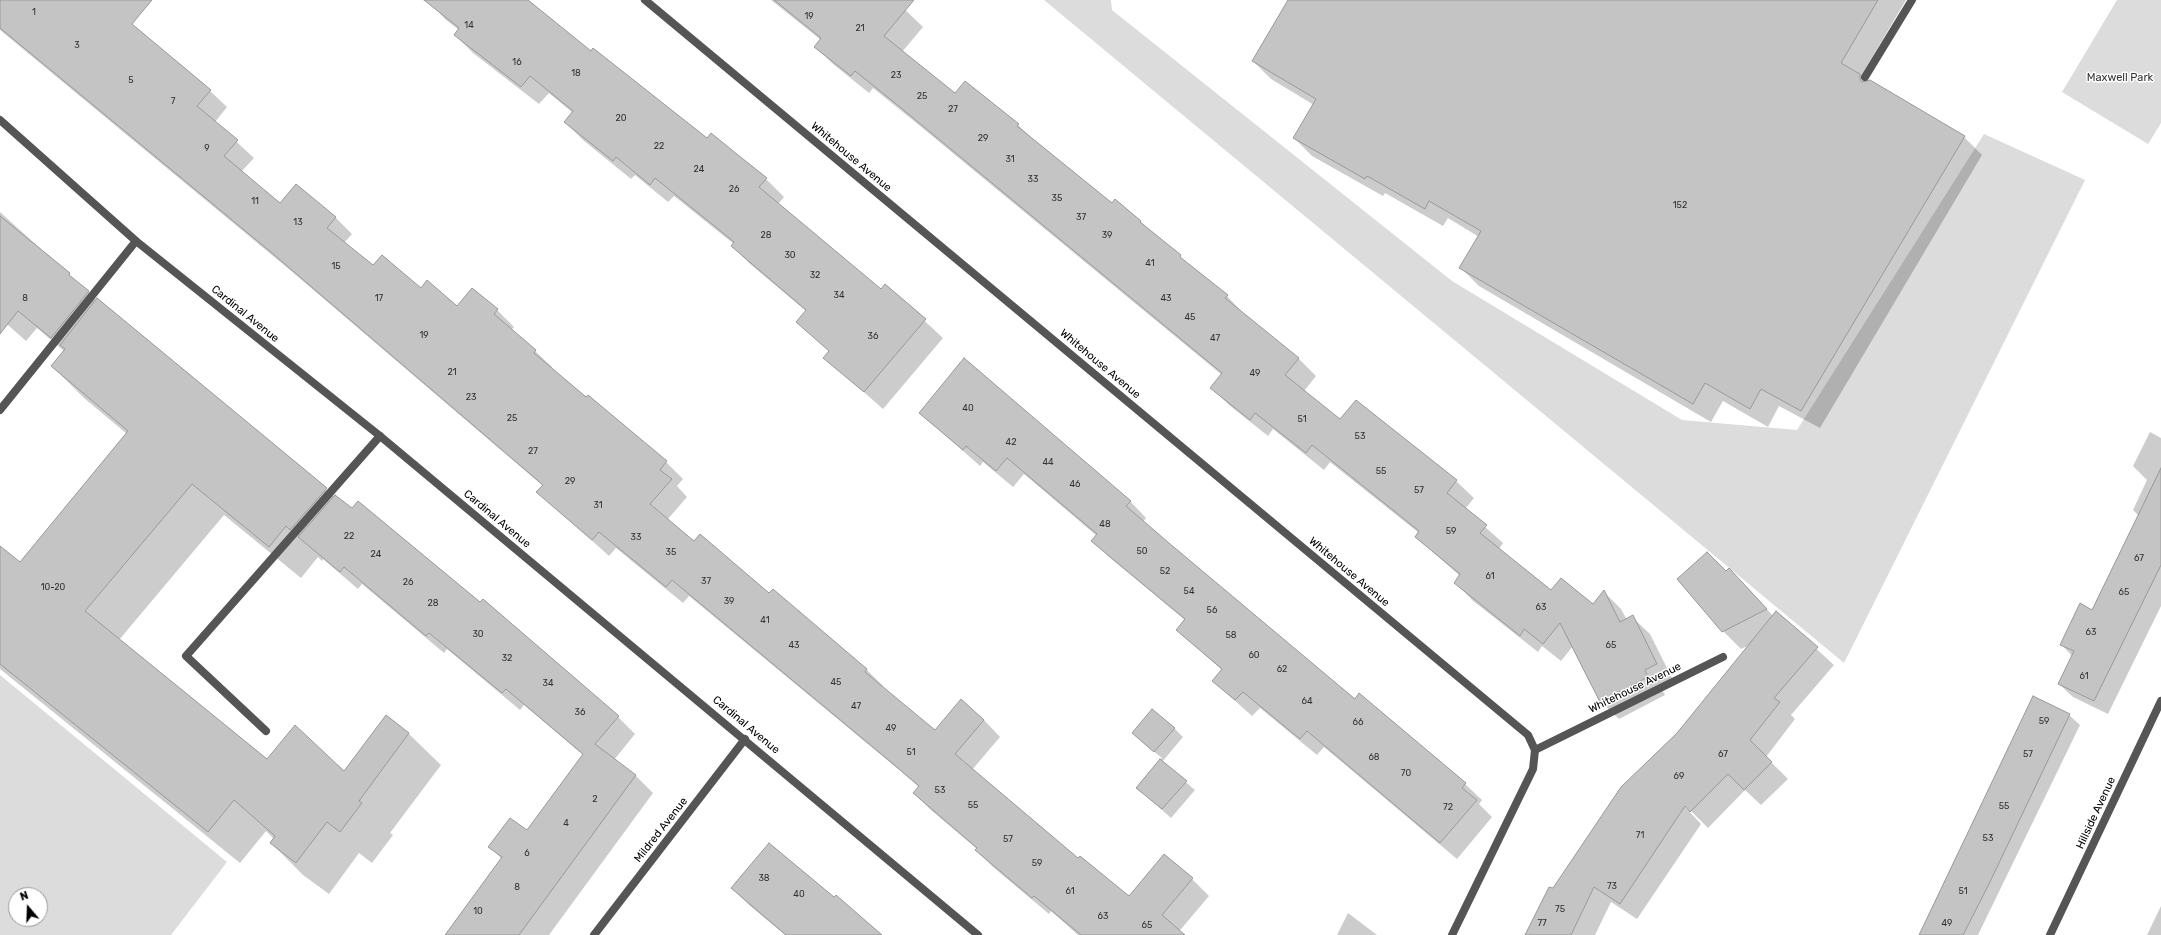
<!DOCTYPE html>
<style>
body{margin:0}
#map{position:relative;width:2161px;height:935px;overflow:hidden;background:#fff;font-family:Rubik,sans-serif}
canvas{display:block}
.north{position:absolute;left:8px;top:887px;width:40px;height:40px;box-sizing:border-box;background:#fff;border:1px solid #999;border-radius:50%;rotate:341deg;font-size:11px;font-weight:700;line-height:16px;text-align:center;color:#000}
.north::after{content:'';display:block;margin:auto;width:14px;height:18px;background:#000;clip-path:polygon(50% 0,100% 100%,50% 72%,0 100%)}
</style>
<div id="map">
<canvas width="2161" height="935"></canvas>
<div class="north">N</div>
</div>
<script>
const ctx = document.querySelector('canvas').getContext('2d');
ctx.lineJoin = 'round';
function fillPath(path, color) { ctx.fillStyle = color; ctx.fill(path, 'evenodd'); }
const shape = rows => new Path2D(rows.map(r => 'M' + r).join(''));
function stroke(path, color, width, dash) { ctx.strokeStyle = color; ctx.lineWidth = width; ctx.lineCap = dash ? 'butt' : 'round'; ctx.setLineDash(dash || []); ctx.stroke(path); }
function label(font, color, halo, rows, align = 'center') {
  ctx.font = font + ' Rubik,sans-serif'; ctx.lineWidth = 3; ctx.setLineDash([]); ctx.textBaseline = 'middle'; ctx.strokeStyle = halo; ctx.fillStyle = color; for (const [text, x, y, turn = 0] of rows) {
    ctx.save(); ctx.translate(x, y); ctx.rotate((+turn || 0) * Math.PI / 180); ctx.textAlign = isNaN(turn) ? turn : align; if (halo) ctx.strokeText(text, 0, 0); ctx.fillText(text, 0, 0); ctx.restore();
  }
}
fillPath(shape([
 [1044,0,1111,0,1112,10,1452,281,1682,420,1797,430,1984,134,2085,180,1844,663],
 [2117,0,2161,0,2161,123,2148,144,2062,92],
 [0,675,227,862,171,935,0,935],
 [16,895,40,895,40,919,16,919]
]), '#dcdcdc');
fillPath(shape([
 [0,0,96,0,210,91,227,107,215,122,254,158,241,172,280,204,335,217,352,234,344,243,373,267,457,307,497,310,514,327,511,330,535,351,552,367,551,368,666,462,683,479,677,486,687,497,667,520,694,542,770,594,773,590,867,670,883,686,882,688,935,732,984,720,1000,737,972,770,1079,860,1129,897,1192,879,1209,896,1176,935,1078,935,1051,911,1049,914,993,867,976,850,977,849,931,810,914,793,919,787,904,774,689,596,683,603,616,548,609,556,538,492,543,486,290,270,0,30],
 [428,0,527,0,591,53,708,139,766,179,784,197,778,204,881,291,886,285,943,338,883,409,825,358,830,352,797,322,806,311,750,264,732,246,734,244,674,196,668,202,635,175,631,179,583,140,565,122,573,113,549,93,539,104,473,53,455,35,459,30,445,19],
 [771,0,895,0,923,27,902,52,955,95,1018,125,1036,142,1112,204,1115,201,1141,222,1192,268,1227,296,1244,314,1299,359,1316,376,1304,391,1340,421,1420,452,1456,481,1474,498,1465,509,1503,543,1499,549,1551,592,1593,605,1604,592,1621,609,1627,620,1632,617,1650,634,1674,682,1661,688,1665,695,1619,719,1601,702,1573,646,1561,661,1542,646,1538,652,1472,600,1455,582,1460,576,1416,537,1419,533,1330,462,1324,470,1273,429,1268,436,1229,405,1212,388,1222,375,914,121,873,88,869,93,833,64,816,47,821,40],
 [1289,0,1906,0,1861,76,1866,82,1964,137,1982,155,1820,428,1779,406,1768,427,1723,401,1711,422,1479,286,1461,268,1479,237,1448,218,1443,226,1385,193,1383,196,1312,156,1294,138,1314,105,1271,79,1253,61],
 [0,212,97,300,335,497,618,717,635,734,614,760,636,776,653,793,549,935,450,935,502,859,490,847,527,831,583,755,524,705,520,710,447,649,444,653,362,584,358,589,323,559,322,561,318,557,301,578,224,515,119,640,268,760,344,772,386,717,409,734,441,765,390,833,393,835,372,863,359,853,329,894,303,875,271,843,274,839,266,831,240,863,0,669,0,547,20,563,127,434,84,398,52,366,64,351,37,328,26,341,0,318],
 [920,413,1130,501,1146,518,1143,522,1355,700,1465,784,1482,800,1479,804,1492,817,1457,859,1324,747,1317,755,1260,708,1252,716,1213,681,1222,670,1177,630,1185,620,1109,557,1093,541,1097,536,1024,474,1013,487,983,462,980,466],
 [2150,432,2161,438,2161,606,2108,714,2073,697,2059,684,2072,656,2061,644,2092,611,2139,516,2133,510,2147,480,2133,466],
 [1726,572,1747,587,1773,616,1776,612,1834,665,1791,715,1795,719,1766,757,1788,779,1761,805,1745,790,1708,828,1682,802,1681,803,1701,824,1637,919,1611,902,1595,935,1526,935,1553,890,1750,645,1741,649,1723,631],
 [2069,715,2080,725,1978,935,1926,935],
 [1174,728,1183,737,1162,762,1195,790,1171,818,1137,788,1162,758,1142,742],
 [732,888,834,899,836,896,882,935,785,935,749,905],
 [2161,906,2161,935,2147,935],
 [1348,913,1377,935,1337,935]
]), '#0003');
const building = shape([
 [0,0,152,0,132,24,211,90,197,106,238,140,224,156,280,203,296,184,336,217,327,228,373,265,382,255,421,288,427,280,457,306,472,288,498,309,494,314,536,350,534,353,586,397,588,395,667,461,660,470,672,479,650,504,694,541,700,534,769,593,773,589,867,669,865,672,935,730,961,699,984,720,955,754,1078,858,1080,856,1129,896,1164,854,1193,878,1162,915,1185,935,1081,935,1034,896,1032,898,975,850,977,848,913,793,919,786,886,758,672,580,666,587,599,532,592,540,536,492,543,485,272,253,0,28,0,0],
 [424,0,528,0,591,51,593,48,707,138,711,133,738,155,767,178,759,187,881,289,885,284,926,319,864,392,823,358,829,351,796,322,806,310,731,246,734,242,655,178,650,185,616,157,613,161,564,122,573,111,530,76,521,87,454,35,459,28,424,0],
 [774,0,914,0,884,36,955,93,965,81,1019,124,1017,126,1112,203,1115,199,1141,221,1140,222,1181,255,1180,257,1228,295,1225,298,1299,358,1285,375,1340,419,1356,400,1457,480,1447,493,1487,525,1480,533,1551,590,1561,578,1593,604,1604,590,1620,622,1633,615,1657,664,1645,670,1648,677,1600,702,1560,623,1543,644,1524,629,1520,636,1479,603,1454,583,1460,574,1415,537,1419,531,1312,445,1306,453,1255,413,1250,420,1210,388,1222,373,895,103,855,71,851,76,814,47,821,38,774,0],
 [1288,0,1878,0,1841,63,1860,74,1860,79,1862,82,1870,80,1965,136,1801,411,1761,389,1750,409,1705,383,1693,404,1459,268,1481,231,1429,201,1425,209,1367,176,1365,179,1293,138,1316,99,1252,61,1288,0],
 [0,216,70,273,69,275,89,291,51,338,18,311,0,334,0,216],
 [97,298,327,488,290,530,286,526,269,547,192,484,85,611,267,759,295,725,344,771,386,715,409,733,359,801,362,803,340,832,327,822,296,863,270,843,275,836,234,800,208,832,0,664,0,546,20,562,128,431,51,366,65,349,60,345,97,298],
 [964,358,1131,501,1126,506,1169,543,1355,699,1359,693,1466,783,1462,788,1477,800,1440,843,1307,731,1300,739,1243,692,1235,700,1212,681,1222,669,1176,630,1185,619,1091,541,1097,534,1007,458,996,471,966,446,963,450,919,413,964,358],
 [2161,468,2161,565,2094,701,2058,684,2074,651,2060,645,2080,603,2092,610,2161,468],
 [335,495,352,508,358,501,480,602,483,599,619,716,595,744,636,775,519,935,445,935,502,857,488,847,510,818,527,830,583,754,506,689,502,693,429,633,426,636,344,567,340,572,298,537,335,495],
 [1707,552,1726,571,1729,568,1767,609,1722,632,1677,579,1707,552],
 [1776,611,1818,647,1774,698,1780,702,1750,740,1772,762,1744,790,1728,774,1690,812,1685,806,1620,904,1594,887,1571,935,1525,935,1549,887,1553,888,1621,787,1677,733,1776,611],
 [2033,696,2070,714,1989,884,1963,935,1919,935,2033,696],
 [1152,709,1175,728,1154,752,1132,733,1152,709],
 [1160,759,1187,781,1162,809,1136,788,1160,759],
 [769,843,834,897,836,895,882,935,786,935,731,888,769,843]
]);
fillPath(building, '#c4c4c4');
stroke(building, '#999', 1);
stroke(shape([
 [1865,77,1912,0],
 [0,410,136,241],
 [266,731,186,656,380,436],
 [1535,750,1723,657]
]), '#555', 8);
stroke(shape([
 [645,0,1528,735,1535,750,1533,769,1452,935],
 [0,120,136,241,380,436,978,935],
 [594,935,745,739],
 [2050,935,2161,701]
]), '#555', 8);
label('9px', '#313131', null, [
 ["1",34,12],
 ["19",809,16],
 ["14",469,25],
 ["21",860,28],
 ["3",77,45],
 ["16",517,62],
 ["18",576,73],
 ["23",896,75],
 ["5",131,80],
 ["25",922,96],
 ["7",173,101],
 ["27",953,109],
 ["20",621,118],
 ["29",983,138],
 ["22",659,146],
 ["9",207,148],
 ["31",1010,159],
 ["24",699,169],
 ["33",1033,179],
 ["26",734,189],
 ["35",1057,198],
 ["11",255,201],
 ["152",1680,205],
 ["37",1081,217],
 ["13",298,222],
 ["28",766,235],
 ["39",1107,235],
 ["30",790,255],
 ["41",1150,263],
 ["15",336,266],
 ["32",815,275],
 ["34",839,295],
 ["8",25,298],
 ["17",379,298],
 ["43",1166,298],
 ["45",1190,317],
 ["19",424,335],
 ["36",873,336],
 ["47",1215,338],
 ["21",452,372],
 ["49",1255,373],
 ["23",471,397],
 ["40",968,408],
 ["25",512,418],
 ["51",1302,419],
 ["53",1360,436],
 ["42",1011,442],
 ["27",533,451],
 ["44",1048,462],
 ["55",1381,471],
 ["29",570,481],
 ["46",1075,484],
 ["57",1419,490],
 ["31",598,505],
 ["48",1105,524],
 ["59",1451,531],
 ["22",349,536],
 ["33",636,537],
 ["50",1142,551],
 ["35",671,552],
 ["24",376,554],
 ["67",2139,558],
 ["52",1165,571],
 ["61",1490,576],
 ["37",706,581],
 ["26",408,582],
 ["10-20",53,587],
 ["54",1189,591],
 ["65",2124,592],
 ["39",729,601],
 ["28",433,603],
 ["63",1541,607],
 ["56",1212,610],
 ["41",765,620],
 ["63",2091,632],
 ["30",478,634],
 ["58",1231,635],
 ["43",794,645],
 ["65",1611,645],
 ["60",1254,655],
 ["32",507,658],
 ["62",1282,669],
 ["61",2084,676],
 ["45",836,682],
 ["34",548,683],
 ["64",1307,701],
 ["47",856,706],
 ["36",580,712],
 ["59",2044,721],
 ["66",1358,722],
 ["49",891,728],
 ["51",911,752],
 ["67",1723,754],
 ["57",2028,754],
 ["68",1374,757],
 ["70",1406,773],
 ["69",1679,776],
 ["53",940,790],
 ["2",595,799],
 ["55",973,805],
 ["55",2004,806],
 ["72",1448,807],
 ["4",566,823],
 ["71",1640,835],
 ["53",1988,838],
 ["57",1008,839],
 ["6",527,853],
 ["59",1037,863],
 ["38",764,878],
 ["73",1612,886],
 ["8",517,887],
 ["61",1070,891],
 ["51",1963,891],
 ["40",799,894],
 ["75",1560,909],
 ["10",478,911],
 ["63",1103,916],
 ["77",1542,923],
 ["49",1947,923],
 ["65",1147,925]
]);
label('11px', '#333', '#fff', [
 ["Maxwell Park",2120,78]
]);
label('11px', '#000', '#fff', [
 ["Whitehouse Avenue",851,157,40],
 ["Cardinal Avenue",245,314,39],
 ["Whitehouse Avenue",1100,364,40],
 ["Cardinal Avenue",497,519,40],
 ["Whitehouse Avenue",1349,572,40],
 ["Whitehouse Avenue",1635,688,-26],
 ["Cardinal Avenue",746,725,40],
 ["Hillside Avenue",2096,813,-65],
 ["Mildred Avenue",661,830,-52]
]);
</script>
